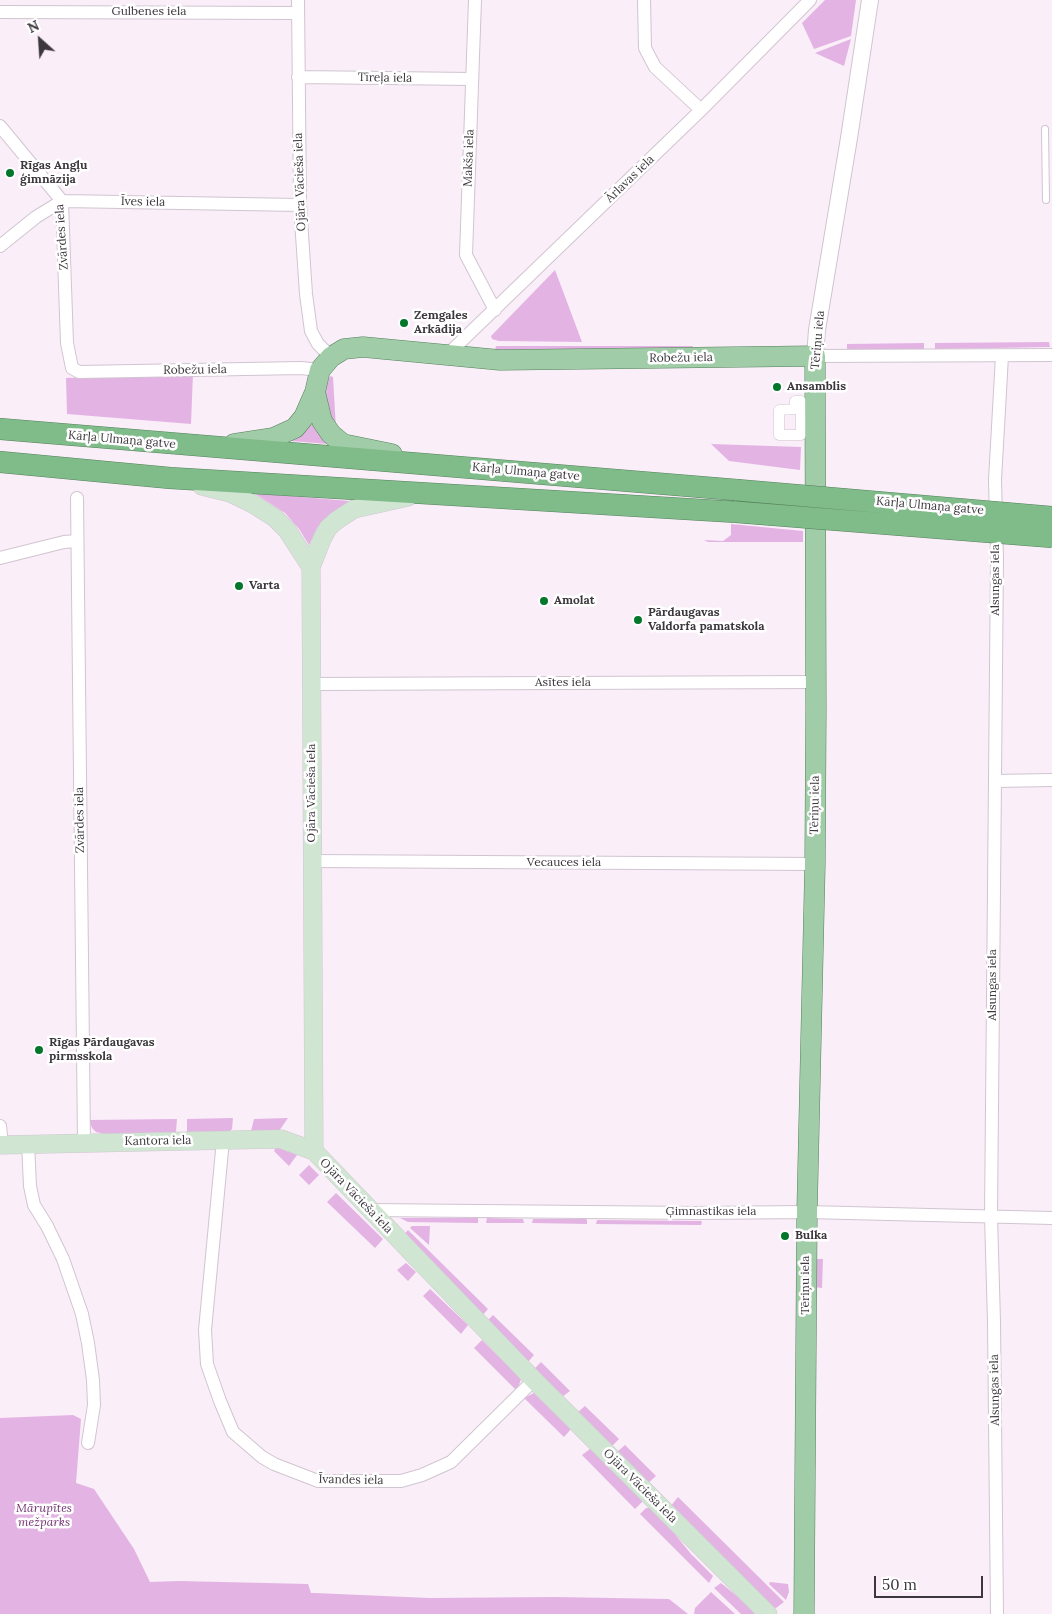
<!DOCTYPE html>
<meta charset="utf-8">
<style>
body{margin:0}
#map{position:relative;width:1052px;height:1614px;overflow:hidden;background:#faeef9;font-family:Lora,serif}
canvas{display:block}
.north{position:absolute;left:15px;top:15px;width:50px;height:50px;-webkit-text-stroke:4px #fff;paint-order:stroke;rotate:334deg;font-size:14px;font-weight:700;line-height:20px;text-align:center;color:#3c373c}
.north::after{content:'';display:block;margin:auto;width:18px;height:22px;background:#3c373c;clip-path:polygon(50% 0,100% 100%,50% 72%,0 100%)}
.scale{position:absolute;left:874px;top:1576px;width:109px;height:22px;box-sizing:border-box;border:2px solid #3c373c;border-top:0;padding-left:6px;font-size:15px;line-height:18px;white-space:nowrap;color:#3c373c;-webkit-text-stroke:4px #fff;paint-order:stroke}
</style>
<div id="map">
<canvas width="1052" height="1614"></canvas>
<div class="north">N</div>
<div class="scale">50 m</div>
</div>
<script>
const ctx = document.querySelector('canvas').getContext('2d');
ctx.lineJoin = 'round';
function fillPath(path, color) { ctx.fillStyle = color; ctx.fill(path, 'evenodd'); }
const shape = rows => new Path2D(rows.map(r => 'M' + r).join(''));
function stroke(path, color, width, dash) { ctx.strokeStyle = color; ctx.lineWidth = width; ctx.lineCap = dash ? 'butt' : 'round'; ctx.setLineDash(dash || []); ctx.stroke(path); }
function label(font, color, halo, rows, align = 'center') {
  ctx.font = font + ' Lora,serif'; ctx.lineWidth = 5; ctx.setLineDash([]); ctx.textBaseline = 'middle'; ctx.strokeStyle = halo; ctx.fillStyle = color; for (const [text, x, y, turn = 0] of rows) {
    ctx.save(); ctx.translate(x, y); ctx.rotate((+turn || 0) * Math.PI / 180); ctx.textAlign = isNaN(turn) ? turn : align; if (halo) ctx.strokeText(text, 0, 0); ctx.fillText(text, 0, 0); ctx.restore();
  }
}
fillPath(shape([
 [825,0,856,0,851,36,814,49,802,23],
 [851,39,844,66,815,53],
 [555,270,582,342,499,341,492,339,491,336],
 [1049,342,1050,347,935,349,935,343],
 [924,343,924,349,847,349,847,344],
 [496,346,693,346,693,350,495,350],
 [193,373,191,424,67,414,66,378],
 [330,376,333,377,336,429,328,418,325,388],
 [312,424,328,444,291,441,308,428],
 [711,444,801,447,800,470,729,461],
 [254,493,349,501,327,517,317,528,309,545,299,529,285,513],
 [731,524,803,531,803,542,708,542,704,540,723,541,731,535],
 [233,1118,232,1129,230,1131,187,1132,187,1119],
 [288,1118,279,1131,251,1131,254,1119],
 [177,1119,176,1132,105,1134,96,1132,92,1128,89,1120],
 [276,1147,297,1155,289,1166,274,1151],
 [309,1165,319,1175,309,1185,299,1175],
 [336,1193,383,1239,375,1248,327,1202],
 [400,1218,478,1218,478,1223,408,1222],
 [487,1218,523,1219,524,1223,486,1223],
 [533,1219,586,1219,587,1220,587,1224,532,1223],
 [597,1220,701,1221,702,1222,701,1225,596,1224],
 [412,1226,430,1226,429,1245,410,1228],
 [408,1230,488,1309,482,1316,402,1237],
 [814,1259,823,1259,822,1288,814,1287],
 [406,1263,416,1272,408,1281,397,1270],
 [430,1289,468,1325,461,1334,423,1296],
 [493,1315,534,1355,528,1362,487,1321],
 [482,1340,521,1379,517,1391,474,1348],
 [541,1362,570,1391,562,1397,534,1369],
 [534,1393,571,1429,564,1437,524,1398],
 [585,1406,619,1439,613,1445,610,1446,578,1412],
 [73,1415,81,1419,76,1483,94,1489,134,1549,150,1582,179,1581,308,1584,311,1593,315,1593,429,1598,555,1597,669,1599,688,1614,0,1614,0,1418],
 [625,1445,656,1476,647,1484,617,1452],
 [590,1449,591,1449,642,1500,642,1502,635,1509,582,1455],
 [678,1497,784,1602,776,1608,772,1607,670,1507],
 [646,1508,650,1508,674,1533,691,1554,713,1576,709,1583,640,1514],
 [770,1582,788,1584,789,1592,786,1600,769,1584],
 [721,1583,738,1597,756,1614,741,1614,714,1588],
 [711,1592,735,1614,694,1614,695,1608]
]), '#e3b3e3');
const service = shape([
 [1045,129,1046,200]
]);
const pedestrian = shape([
 [795,401,801,401,801,435,779,435,779,410,795,409,795,401]
]);
const minor = shape([
 [298,0,300,205,306,294,311,331,318,344,331,357],
 [475,0,466,255,495,310],
 [644,0,645,48,655,67,701,110],
 [0,12,298,13],
 [298,77,472,79],
 [0,126,62,201,67,343,72,368,79,372,301,368,320,370],
 [0,246,36,217,62,201,300,205],
 [447,355,701,110,810,0],
 [815,356,1052,355],
 [77,498,84,1143],
 [0,558,64,542,77,541],
 [312,684,815,682],
 [995,781,1052,780],
 [312,861,815,864],
 [0,1126,2,1145],
 [223,1140,205,1330,207,1364,220,1401,233,1432,262,1457,274,1464,318,1481,401,1481,422,1475,451,1462,534,1380],
 [28,1144,30,1186,34,1205,47,1226,63,1259,82,1314,88,1343,93,1380,94,1405,88,1443],
 [369,1210,696,1213,807,1212,1052,1218],
 [997,1614,994,1322,991,1216,997,559,995,480,1002,356]
]);
const tertiary = shape([
 [815,356,817,330,849,138,870,0]
]);
const secondary = shape([
 [202,486,230,493,253,504,275,518,287,530,311,567],
 [408,497,354,509,337,520,328,528,322,539,311,567,314,1151,534,1380,768,1614],
 [0,1145,281,1139,314,1151]
]);
const primary = shape([
 [315,392,322,421,331,434,343,444,392,454],
 [234,444,273,438,295,428,304,417,315,392,320,370,331,357,344,349,363,347,500,360,815,356,816,709,815,864,807,1212,804,1614]
]);
const trunk = shape([
 [0,429,737,490],
 [0,462,170,478,736,512]
]);
stroke(service, '#d0c5d0', 8);
stroke(pedestrian, '#d0c5d0', 11);
stroke(minor, '#d0c5d0', 14);
stroke(tertiary, '#d0c5d0', 18);
stroke(secondary, '#d0c5d0', 19);
stroke(primary, '#54825b', 21);
stroke(trunk, '#54825b', 22);
stroke(service, '#fff', 6);
stroke(pedestrian, '#fff', 10);
stroke(minor, '#fff', 12);
stroke(tertiary, '#fff', 16);
stroke(secondary, '#d0e6d3', 18);
stroke(primary, '#a0cca7', 20);
stroke(trunk, '#80bb8a', 21);
const trunkBridge = shape([
 [737,490,1052,517],
 [736,512,1052,537]
]);
stroke(trunkBridge, '#54825b', 22, []);
stroke(trunkBridge, '#80bb8a', 21);
for (const [x, y, r, color] of [
 [10,173,5,"#02762a"],
 [404,323,5,"#02762a"],
 [777,387,5,"#02762a"],
 [239,586,5,"#02762a"],
 [544,601,5,"#02762a"],
 [638,620,5,"#02762a"],
 [39,1050,5,"#02762a"],
 [785,1236,5,"#02762a"]
]) { const dot = new Path2D(); dot.arc(x, y, r, 0, 2 * Math.PI); ctx.fillStyle = color; ctx.fill(dot); stroke(dot, '#fff', 2); }
label('12px', '#3c373c', '#fff', [
 ["Gulbenes iela",149,12],
 ["Tīreļa iela",385,78,1],
 ["Makša iela",469,158,-88],
 ["Ārlavas iela",630,179,-44],
 ["Ojāra Vācieša iela",300,182,-92],
 ["Īves iela",143,202,1],
 ["Zvārdes iela",62,237,-94],
 ["Tēriņu iela",818,340,-85],
 ["Robežu iela",681,358,-1],
 ["Robežu iela",195,370,-1],
 ["Kārļa Ulmaņa gatve",122,440,5],
 ["Kārļa Ulmaņa gatve",526,472,5],
 ["Kārļa Ulmaņa gatve",930,506,5],
 ["Alsungas iela",996,580,-90],
 ["Asītes iela",563,683],
 ["Ojāra Vācieša iela",312,793,-90],
 ["Tēriņu iela",815,805,-89],
 ["Zvārdes iela",80,820,-91],
 ["Vecauces iela",564,863],
 ["Alsungas iela",993,985,-90],
 ["Kantora iela",158,1141,-1],
 ["Ojāra Vācieša iela",356,1196,46],
 ["Ģimnastikas iela",711,1212],
 ["Tēriņu iela",806,1285,-90],
 ["Alsungas iela",995,1390,-91],
 ["Īvandes iela",351,1480,1],
 ["Ojāra Vācieša iela",640,1486,45]
]);
label('bold 12px', '#3c373c', '#fff', [
 ["Rīgas Angļu",20,166],
 ["ģimnāzija",20,180],
 ["Zemgales",414,316],
 ["Arkādija",414,330],
 ["Ansamblis",787,387],
 ["Varta",249,586],
 ["Amolat",554,601],
 ["Pārdaugavas",648,613],
 ["Valdorfa pamatskola",648,627],
 ["Rīgas Pārdaugavas",49,1043],
 ["pirmsskola",49,1057],
 ["Bulka",795,1236]
], 'left');
label('italic 12px', '#723374', '#fff', [
 ["Mārupītes",44,1509],
 ["mežparks",44,1523]
]);
</script>
